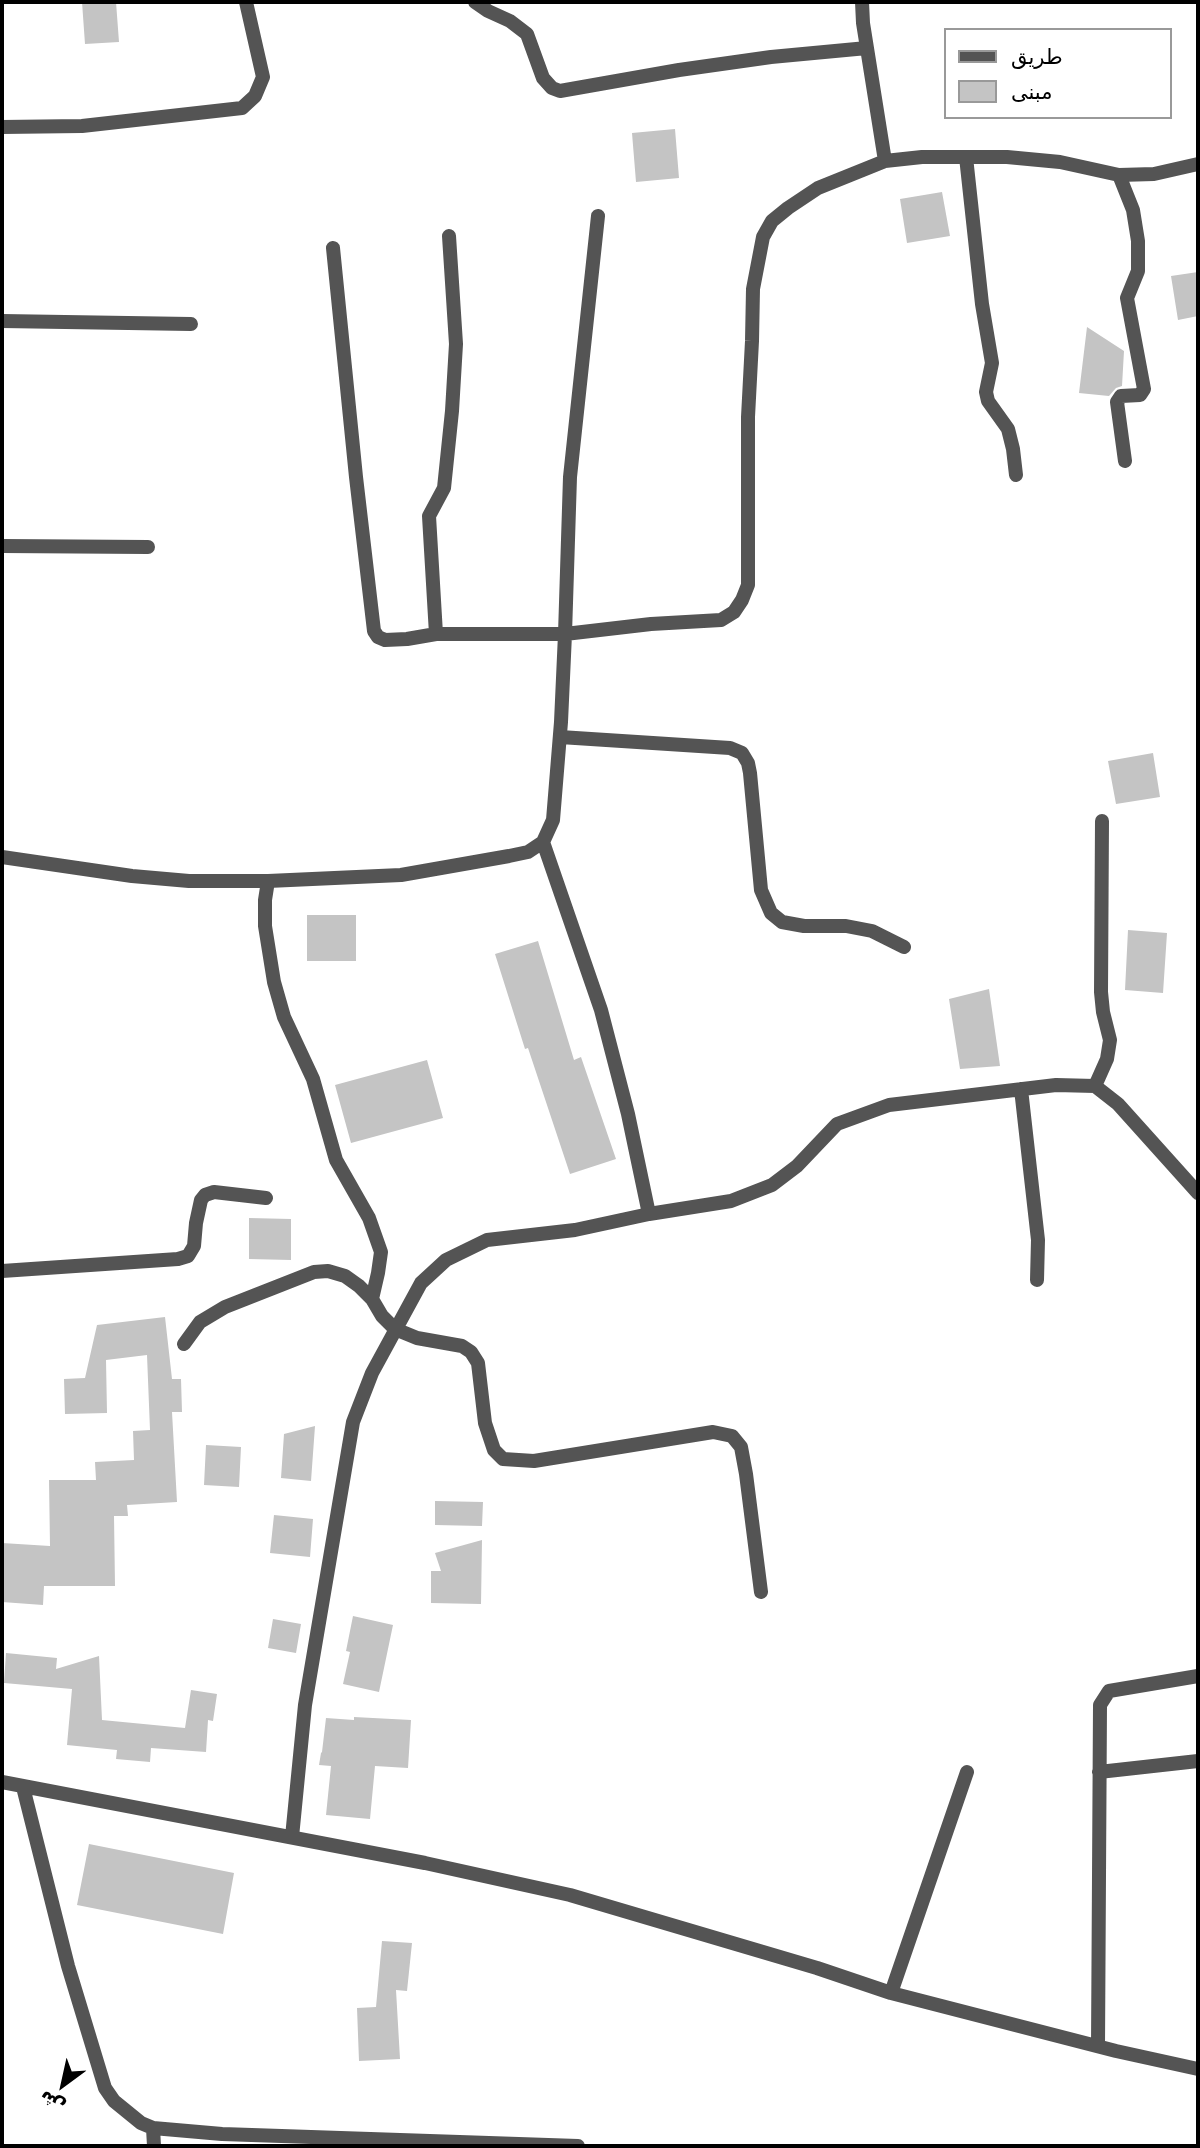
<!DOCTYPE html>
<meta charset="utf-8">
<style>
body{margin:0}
#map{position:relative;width:1200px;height:2148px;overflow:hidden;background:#fff;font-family:"DejaVu Sans","Noto Sans Arabic",sans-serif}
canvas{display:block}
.frame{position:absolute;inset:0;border:4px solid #000;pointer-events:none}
.legend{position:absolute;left:944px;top:28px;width:228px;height:91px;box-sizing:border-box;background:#fff;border:2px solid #999;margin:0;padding:9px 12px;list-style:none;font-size:21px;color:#000}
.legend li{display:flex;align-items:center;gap:14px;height:35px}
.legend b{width:35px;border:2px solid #999}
.north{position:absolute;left:28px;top:2050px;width:70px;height:70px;-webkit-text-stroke:5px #fff;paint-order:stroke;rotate:213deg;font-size:19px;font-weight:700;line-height:28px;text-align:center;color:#000}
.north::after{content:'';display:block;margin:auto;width:24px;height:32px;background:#000;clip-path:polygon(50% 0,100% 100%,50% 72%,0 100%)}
</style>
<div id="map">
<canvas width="1200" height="2148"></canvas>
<div class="frame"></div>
<ul class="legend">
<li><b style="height:9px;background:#545454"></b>طريق</li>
<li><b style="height:19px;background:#c4c4c4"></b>مبنى</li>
</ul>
<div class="north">ش</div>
</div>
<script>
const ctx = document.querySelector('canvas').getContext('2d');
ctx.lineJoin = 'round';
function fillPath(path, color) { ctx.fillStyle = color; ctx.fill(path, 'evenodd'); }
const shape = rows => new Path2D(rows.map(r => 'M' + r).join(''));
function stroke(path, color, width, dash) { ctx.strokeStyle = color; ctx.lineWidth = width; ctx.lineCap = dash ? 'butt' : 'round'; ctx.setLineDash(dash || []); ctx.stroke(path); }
fillPath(shape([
 [82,2,116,2,119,42,85,44],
 [675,129,679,178,636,182,632,133],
 [942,192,950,236,907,243,900,199],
 [1198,272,1198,316,1178,320,1171,276],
 [1087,327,1124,351,1122,386,1116,388,1109,396,1079,393],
 [1153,753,1160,797,1116,804,1108,761],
 [307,915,356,915,356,961,307,961],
 [1128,930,1167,933,1163,993,1125,990],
 [538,941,574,1060,581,1057,616,1159,570,1174,528,1048,525,1049,495,954],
 [989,989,1000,1066,960,1069,949,999],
 [427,1060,443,1118,351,1143,335,1085],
 [249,1218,291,1219,291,1260,249,1259],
 [165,1317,172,1379,181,1379,182,1412,172,1412,177,1502,127,1505,128,1516,114,1516,115,1586,44,1586,43,1605,2,1602,2,1543,50,1546,49,1480,96,1480,95,1462,134,1460,133,1431,150,1430,147,1355,106,1360,107,1413,65,1414,64,1379,85,1378,97,1325],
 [315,1426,311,1481,281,1478,284,1434],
 [206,1445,241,1447,239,1487,204,1485],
 [435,1501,483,1502,482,1526,435,1525],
 [274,1515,313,1519,310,1557,270,1553],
 [482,1540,481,1604,431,1603,431,1571,441,1571,435,1553],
 [353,1616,393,1625,379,1692,343,1684,350,1652,346,1651],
 [273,1619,301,1624,296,1653,268,1648],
 [6,1653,57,1658,56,1669,99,1656,102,1720,185,1728,191,1690,217,1694,213,1721,208,1720,206,1752,151,1748,150,1762,116,1759,117,1750,67,1745,72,1689,4,1683],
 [354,1717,411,1720,408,1768,375,1766,370,1819,326,1815,331,1766,319,1765,321,1753,322,1752,326,1718,354,1720],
 [89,1844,234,1873,223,1934,77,1905],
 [382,1941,412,1943,407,1991,396,1990,400,2059,359,2061,357,2008,376,2007]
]), '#c4c4c4');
stroke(shape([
 [475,2,488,11,510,21,527,34,543,78,552,88,560,91,679,70,771,57,867,48],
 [862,2,863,23,885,161],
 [2,127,82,126,242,108,255,96,263,77,246,2],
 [966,157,982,304,992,363,986,392,988,401,1008,429,1013,449,1016,475],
 [1119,175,1133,210,1138,241,1138,271,1127,298,1144,389,1140,395,1121,396,1117,402,1125,461],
 [333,248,356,477,374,631,378,637,385,640,407,639,436,634,565,634,570,477,598,216],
 [2,321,191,324],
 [2,546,148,547],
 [436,634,429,516,444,488,452,411,456,344,449,236],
 [560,737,730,748,742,753,748,763,750,773,761,890,771,913,782,922,804,926,846,926,872,931,904,947],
 [543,842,553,820,561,722,565,634,651,624,721,620,734,612,742,600,748,585,748,417,752,341,753,289,763,237,772,221,788,208,818,188,885,161,922,157,1007,157,1060,162,1119,175,1154,174,1198,164],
 [2,857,132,876,189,881,268,881,401,875,509,856,528,852,543,842,601,1010,628,1114,649,1214,731,1201,772,1185,797,1166,837,1124,889,1105,1056,1085,1095,1086,1118,1104,1198,1193],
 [268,881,265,900,265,926,274,982,284,1017,313,1079,336,1160,369,1218,381,1252,378,1273,372,1299],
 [1095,1086,1107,1059,1110,1040,1103,1012,1101,992,1102,821],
 [1021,1089,1038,1240,1037,1280],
 [2,1271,178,1259,188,1256,194,1246,196,1223,201,1200,205,1195,214,1192,266,1198],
 [184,1344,200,1322,225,1307,314,1272,328,1271,345,1276,359,1286,372,1299,382,1316,395,1329,417,1338,462,1346,471,1352,478,1363,485,1423,494,1450,503,1459,534,1461,713,1432,732,1436,741,1447,746,1474,761,1592],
 [1099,1772,1198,1761],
 [2,1782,425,1863,570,1895,817,1968,891,1993,1116,2051,1198,2069],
 [23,1787,68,1966,105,2088,114,2101,141,2123,153,2128,222,2134,578,2146],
 [292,1837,305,1705,353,1422,372,1373,421,1283,446,1260,487,1240,575,1230,649,1214],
 [891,1993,967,1772],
 [1098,2046,1100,1705,1109,1691,1198,1676],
 [153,2128,154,2146]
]), '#545454', 14);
</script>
